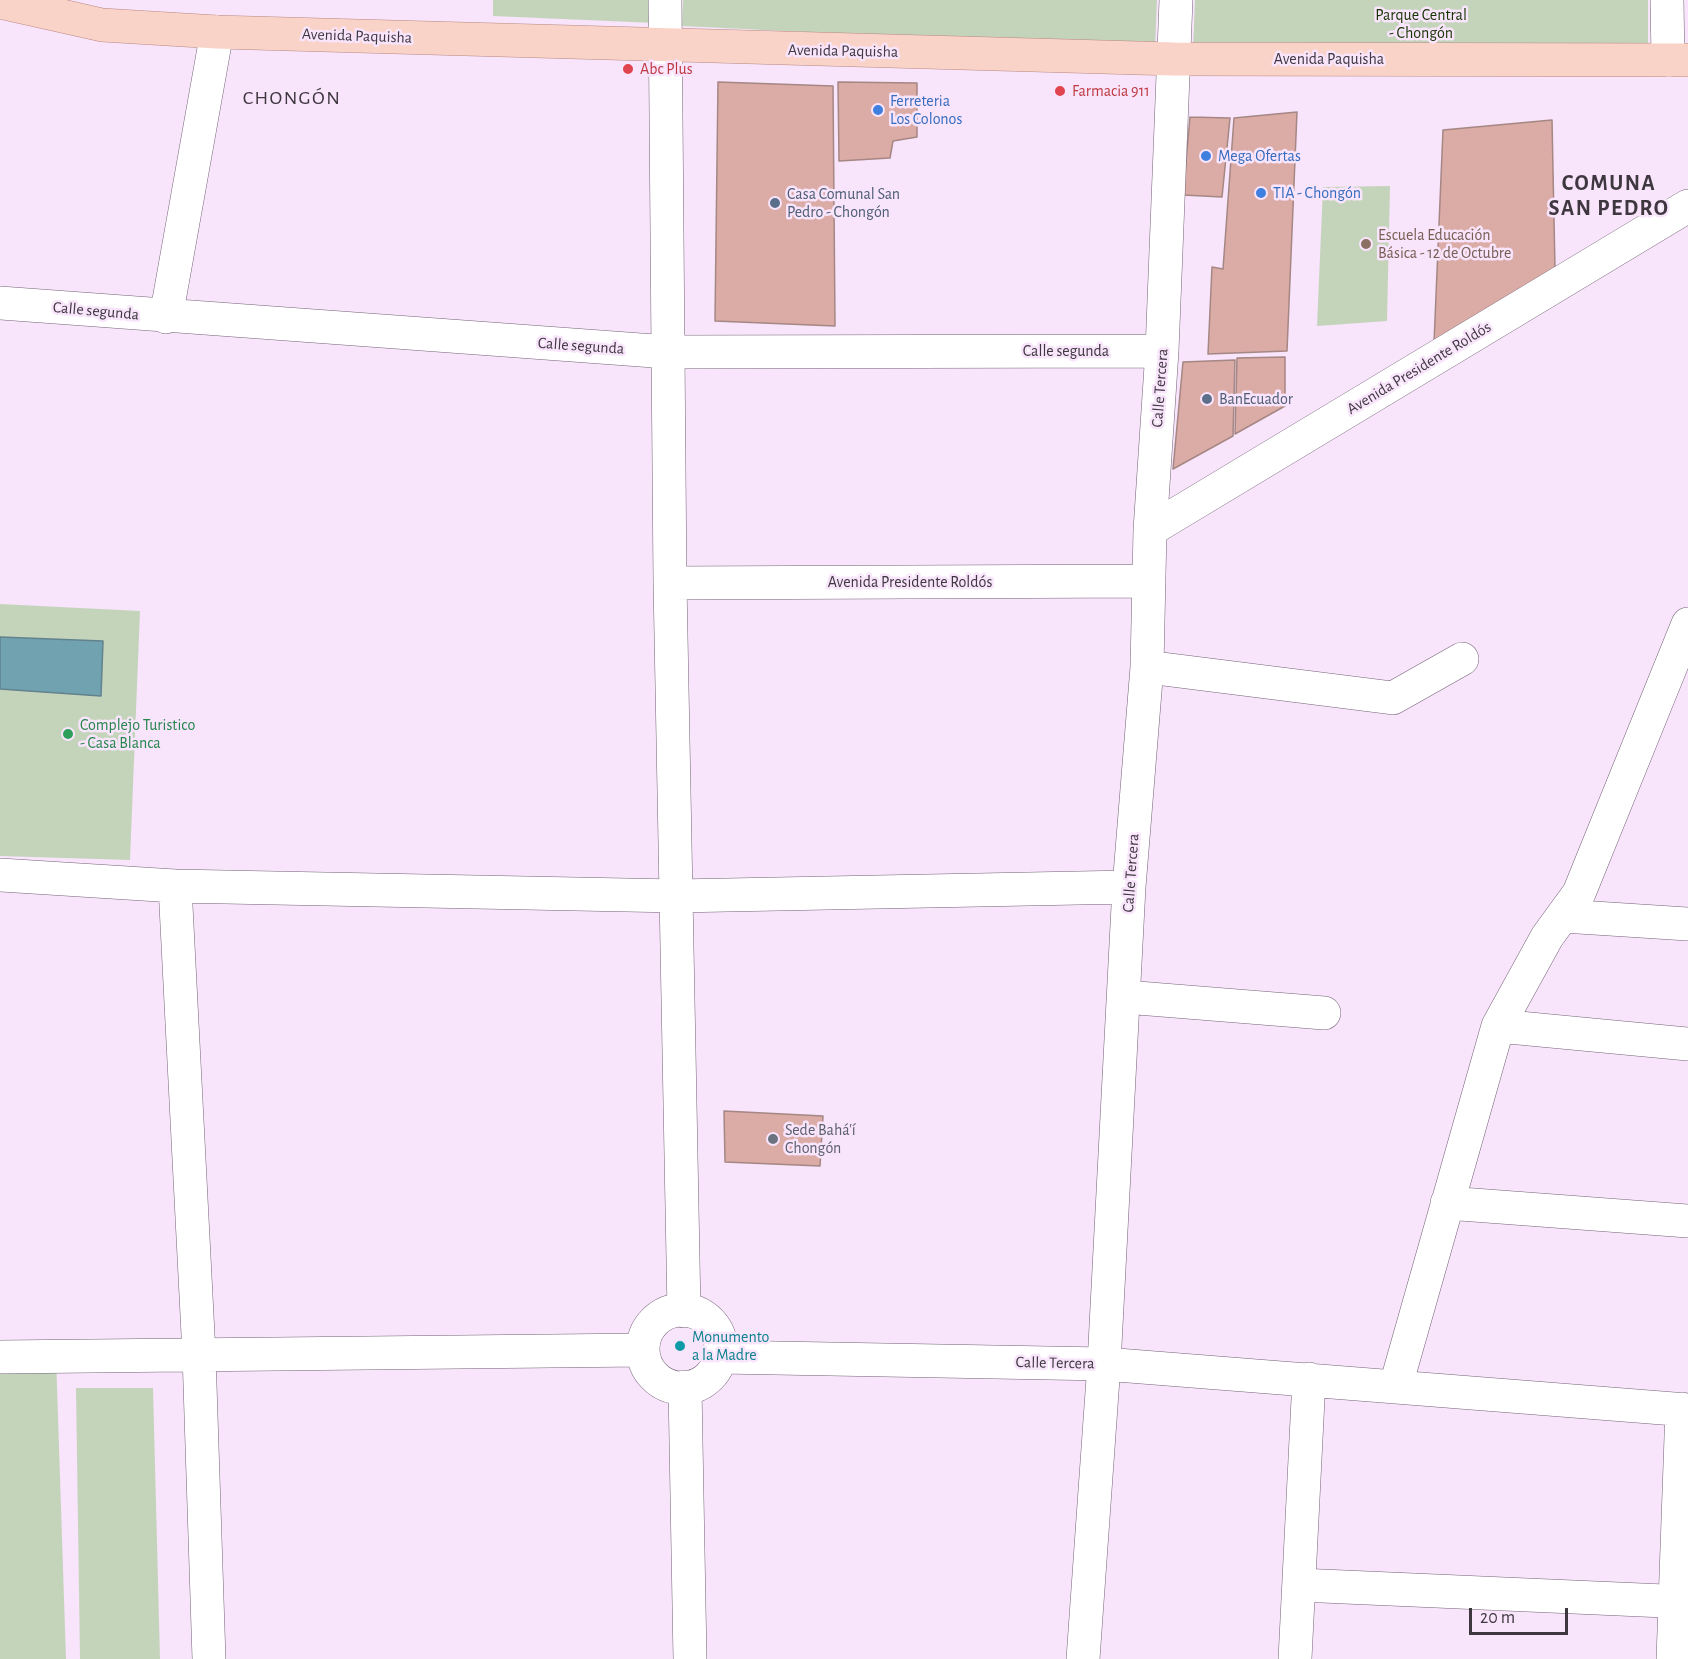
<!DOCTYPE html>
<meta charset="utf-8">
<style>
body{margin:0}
#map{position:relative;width:1688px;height:1659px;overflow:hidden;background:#f8e4fb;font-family:"Alegreya Sans",sans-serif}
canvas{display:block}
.scale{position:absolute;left:1469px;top:1608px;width:99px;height:27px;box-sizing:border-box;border:3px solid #3f3740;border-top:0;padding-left:8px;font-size:18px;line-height:21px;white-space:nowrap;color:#3f3740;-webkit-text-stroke:4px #f8e4fb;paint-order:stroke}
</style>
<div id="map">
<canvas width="1688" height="1659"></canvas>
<div class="scale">20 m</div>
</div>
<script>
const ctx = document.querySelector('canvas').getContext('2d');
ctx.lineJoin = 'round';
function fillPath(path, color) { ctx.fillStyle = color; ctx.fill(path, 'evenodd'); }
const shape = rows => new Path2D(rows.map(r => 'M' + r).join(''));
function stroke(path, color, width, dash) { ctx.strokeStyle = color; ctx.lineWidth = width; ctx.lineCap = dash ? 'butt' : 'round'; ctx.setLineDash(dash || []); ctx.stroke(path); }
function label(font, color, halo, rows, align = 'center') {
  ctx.font = font + ' "Alegreya Sans",sans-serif'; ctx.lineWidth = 5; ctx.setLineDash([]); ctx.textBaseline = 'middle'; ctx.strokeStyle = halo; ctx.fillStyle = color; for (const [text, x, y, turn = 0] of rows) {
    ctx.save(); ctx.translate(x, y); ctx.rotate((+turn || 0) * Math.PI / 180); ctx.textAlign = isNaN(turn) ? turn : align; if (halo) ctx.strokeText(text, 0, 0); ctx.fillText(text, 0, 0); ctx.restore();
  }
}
fillPath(shape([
 [493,0,655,0,655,23,493,16],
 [683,0,1157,0,1155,49,682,26],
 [1195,0,1648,0,1648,50,1193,49],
 [1390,186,1387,321,1317,326,1323,187],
 [0,604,140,611,130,860,0,856],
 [56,1356,66,1659,0,1659,0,1357],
 [76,1388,153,1388,160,1659,80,1659]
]), '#c4d4bb');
const water = shape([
 [0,637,103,641,101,696,0,689,0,637]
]);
fillPath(water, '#71a2b0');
stroke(water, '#62828e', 1.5);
const building = shape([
 [718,82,833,86,835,326,715,321,718,82],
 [838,82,917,83,917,137,893,141,890,158,839,161,838,82],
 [1297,112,1287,351,1208,354,1212,267,1223,269,1234,118,1297,112],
 [1190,117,1230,118,1222,197,1183,195,1190,117],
 [1552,120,1555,270,1434,343,1443,130,1552,120],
 [1285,357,1285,406,1235,434,1237,358,1285,357],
 [1235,360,1233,436,1173,469,1183,362,1235,360],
 [724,1111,823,1116,820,1166,725,1162,724,1111]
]);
fillPath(building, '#dbaba6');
stroke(building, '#a58784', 1.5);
const minor = shape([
 [665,0,670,583,684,1311],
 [1667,0,1668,60],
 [0,303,668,352,1162,351],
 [166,317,217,32],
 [1150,530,1688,206],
 [670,583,1149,581],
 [1147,667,1393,698,1462,659],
 [0,875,175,886,677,896,1129,887],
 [175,886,199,1354,209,1659],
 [1563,916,1688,924],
 [1125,997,1324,1013],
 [1498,1026,1688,1044],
 [1447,1203,1688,1221],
 '643 1349a39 39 0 1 1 78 0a39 39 0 1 1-78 0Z',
 [0,1357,643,1350],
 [721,1357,1104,1364,1129,887,1147,667,1150,530,1162,351,1176,0],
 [1396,1385,1498,1026,1547,937,1579,893,1688,624],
 [685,1387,690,1659],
 [1299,1585,1688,1602],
 [1083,1659,1104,1364,1688,1410],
 [1295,1659,1309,1379],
 [1673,1659,1682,1409]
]);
const major = shape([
 [0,2,102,25,217,32,1174,59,1688,60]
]);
stroke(minor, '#746377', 34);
stroke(major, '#b78981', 34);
stroke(minor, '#fff', 33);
stroke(major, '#fad3c8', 33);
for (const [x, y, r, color] of [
 [628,69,6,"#e0444e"],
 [1060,91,6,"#e0444e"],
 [878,110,6,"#3f7fe0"],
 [1206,156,6,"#3f7fe0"],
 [1261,193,6,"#3f7fe0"],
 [775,203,6,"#5c6f8a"],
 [1366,244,6,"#8d6e63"],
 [1207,399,6,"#5c6f8a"],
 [68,734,6,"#2e9e5b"],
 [773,1139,6,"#6b7280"],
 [680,1346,6,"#0f9aa8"]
]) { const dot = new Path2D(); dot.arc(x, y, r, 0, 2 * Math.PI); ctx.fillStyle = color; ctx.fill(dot); stroke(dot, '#f8e4fb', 2); }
label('16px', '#163400', '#f8e4fb', [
 ["Parque Central",1421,15],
 ["- Chongón",1421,33]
]);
label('16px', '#3f3740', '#f8e4fb', [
 ["Avenida Paquisha",357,36,2],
 ["Avenida Paquisha",843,51,1],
 ["Avenida Paquisha",1329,59],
 ["Calle segunda",96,311,5],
 ["Calle segunda",581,346,4],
 ["Calle segunda",1066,351],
 ["Avenida Presidente Roldós",1419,368,-31],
 ["Calle Tercera",1160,388,-86],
 ["Avenida Presidente Roldós",910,582],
 ["Calle Tercera",1131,873,-86],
 ["Calle Tercera",1055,1363,1]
]);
label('16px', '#be3a42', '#f8e4fb', [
 ["Abc Plus",640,69],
 ["Farmacia 911",1072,91]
], 'left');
label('16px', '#366cbe', '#f8e4fb', [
 ["Ferreteria",890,101],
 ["Los Colonos",890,119],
 ["Mega Ofertas",1218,156],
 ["TIA - Chongón",1273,193]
], 'left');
label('16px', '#4e5e75', '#f8e4fb', [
 ["Casa Comunal San",787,194],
 ["Pedro - Chongón",787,212],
 ["BanEcuador",1219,399]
], 'left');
label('16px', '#785e54', '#f8e4fb', [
 ["Escuela Educación",1378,235],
 ["Básica - 12 de Octubre",1378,253]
], 'left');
label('16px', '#27864d', '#f8e4fb', [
 ["Complejo Turistico",80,725],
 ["- Casa Blanca",80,743]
], 'left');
label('16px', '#5b616d', '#f8e4fb', [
 ["Sede Bahá'í",785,1130],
 ["Chongón",785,1148]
], 'left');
label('16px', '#0d838f', '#f8e4fb', [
 ["Monumento",692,1337],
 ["a la Madre",692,1355]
], 'left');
ctx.letterSpacing = '1.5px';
label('20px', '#3f3740', '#f8e4fb', [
 ["CHONGÓN",292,98]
]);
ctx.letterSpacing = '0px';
ctx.letterSpacing = '1.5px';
label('bold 22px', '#3f3740', '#f8e4fb', [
 ["COMUNA",1609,183],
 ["SAN PEDRO",1609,208]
]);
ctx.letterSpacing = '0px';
</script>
